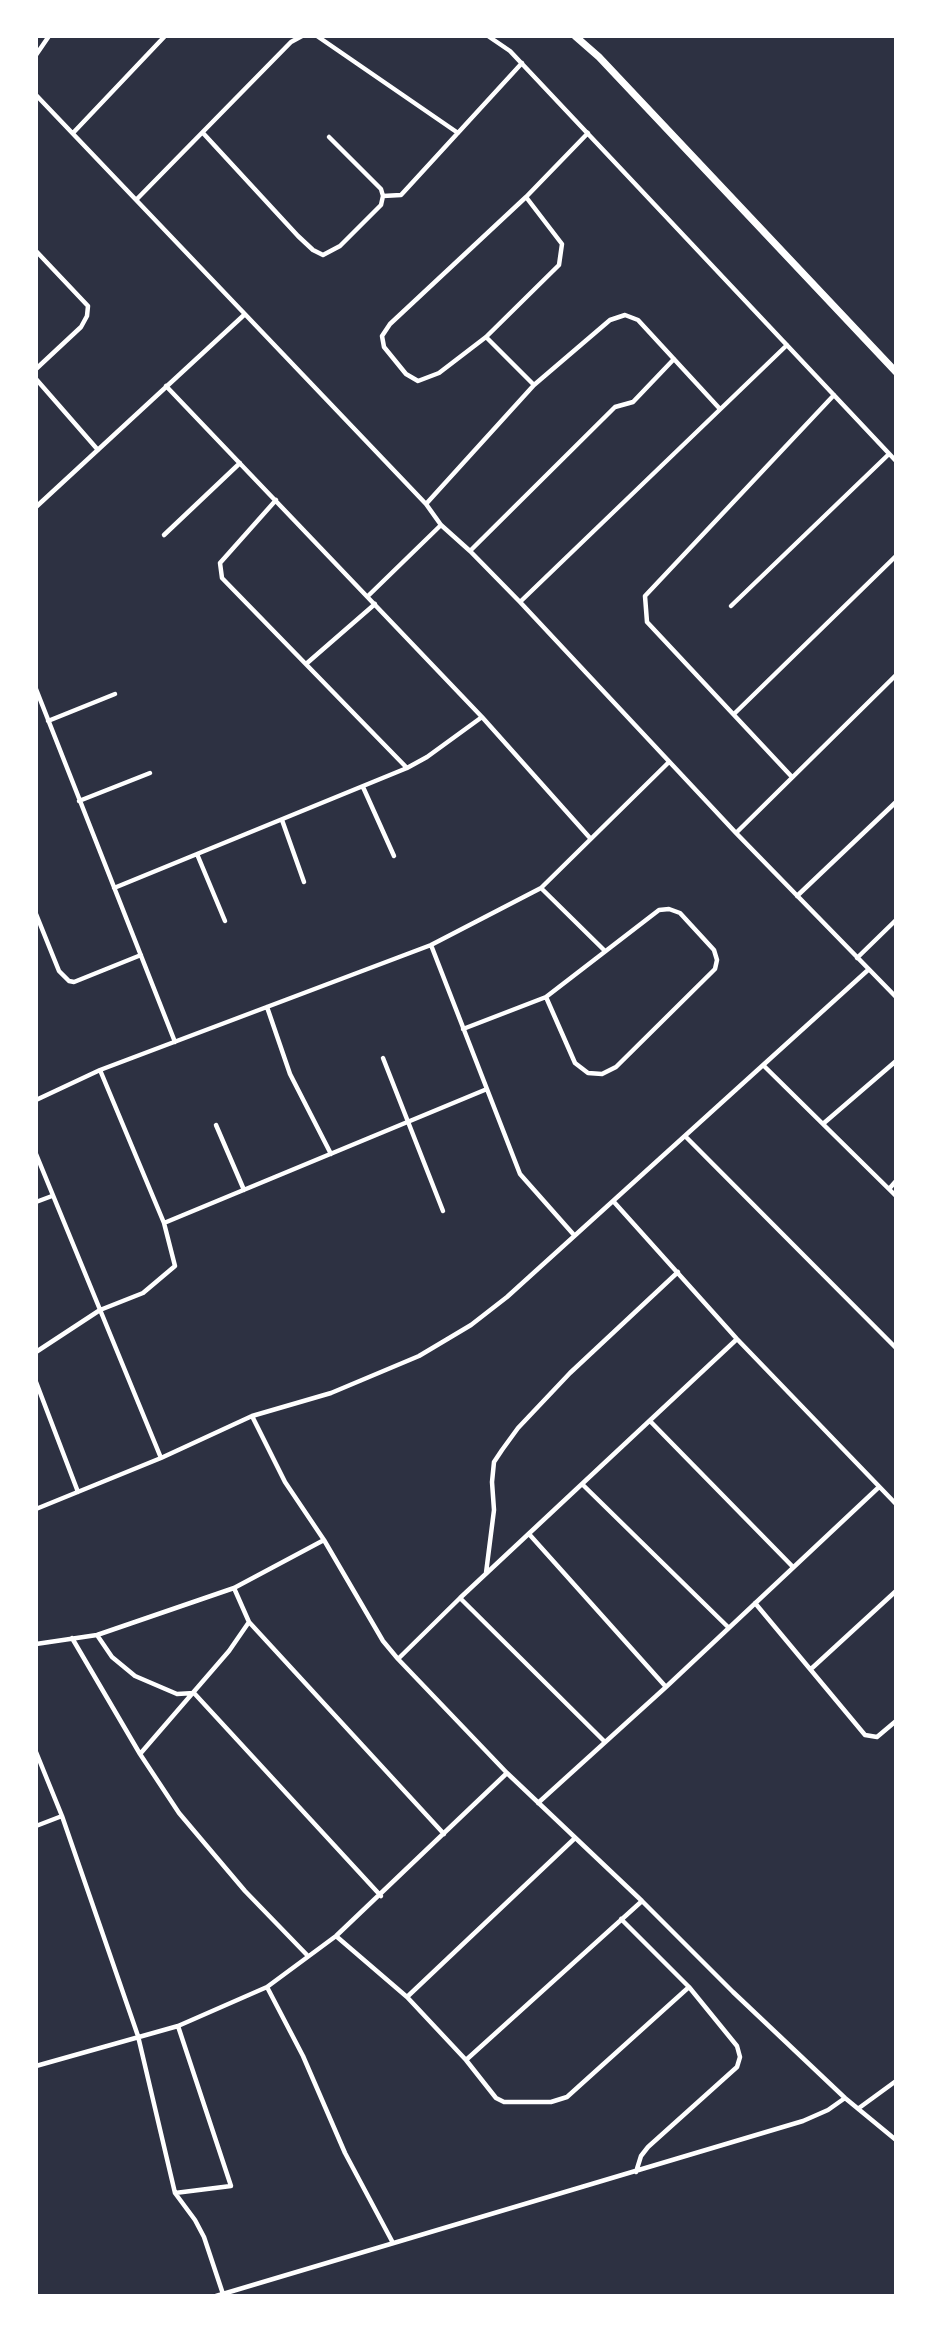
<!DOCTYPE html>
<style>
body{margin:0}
#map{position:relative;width:932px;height:2332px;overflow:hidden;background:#2d3142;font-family:Ubuntu,sans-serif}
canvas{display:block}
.frame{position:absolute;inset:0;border:38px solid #fff;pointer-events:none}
</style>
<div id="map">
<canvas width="932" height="2332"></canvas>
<div class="frame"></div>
</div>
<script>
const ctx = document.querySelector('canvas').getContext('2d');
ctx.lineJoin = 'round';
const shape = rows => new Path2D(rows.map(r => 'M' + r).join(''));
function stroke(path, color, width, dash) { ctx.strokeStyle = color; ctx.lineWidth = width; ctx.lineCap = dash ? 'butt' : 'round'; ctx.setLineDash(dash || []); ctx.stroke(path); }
stroke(shape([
 [317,36,458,133],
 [488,36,510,51,896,461],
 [36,55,49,36],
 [36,95,426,504,441,525,470,551,520,602,736,833,896,997],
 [73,133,165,36],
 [203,133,298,236,313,250,323,255,340,246,381,205,383,196,381,189,329,137],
 [383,196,401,195,522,63],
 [526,197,562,244,559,265,486,337,439,373,418,381,406,374,384,347,382,336,390,324,526,197,588,133],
 [136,200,291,42,302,36],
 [36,251,88,306,87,316,81,327,36,369],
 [486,337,534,385],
 [36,379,98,450],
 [166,386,482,717,590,838],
 [276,500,220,563,222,578,407,768,427,757,482,717],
 [426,504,534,385,610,320,625,315,638,320,720,409],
 [36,507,244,315],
 [164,535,240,463],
 [470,551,615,407,633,402,674,359],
 [368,596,441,525],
 [520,602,787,345],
 [731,606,889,454],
 [306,664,375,604],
 [36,689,175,1042],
 [735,713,896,556],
 [48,721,115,694],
 [792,777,647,622,645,596,834,395],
 [363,787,394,856],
 [79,801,150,773],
 [282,820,304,882],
 [736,833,896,675],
 [197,854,225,921],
 [114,888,407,768],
 [541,888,605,951],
 [797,896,896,802],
 [36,914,59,971,69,981,74,982,141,955],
 [431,945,520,1174,574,1235],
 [857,958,896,920],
 [267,1007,290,1074,331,1154],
 [463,1029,546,997,659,910,669,909,680,913,714,950,717,960,715,969,616,1067,602,1074,588,1073,575,1063,546,997],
 [383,1058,443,1211],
 [763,1065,896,1196],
 [36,1100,100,1070,431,945,541,888,669,762],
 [824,1123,896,1061],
 [216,1125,244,1190],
 [686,1137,896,1348],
 [36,1154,161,1458],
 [889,1189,896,1181],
 [36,1202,52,1196],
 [614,1202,737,1339,896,1504],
 [164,1223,487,1089],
 [36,1352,100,1310,143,1293,175,1266,164,1223,100,1070],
 [36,1382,78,1492],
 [252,1416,285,1482,324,1540,383,1641,398,1659,507,1773,642,1901,733,1992,845,2098,896,2140],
 [650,1421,793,1567],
 [582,1484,729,1628],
 [36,1509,161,1458,252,1416,331,1393,419,1356,471,1325,507,1297,868,970],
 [529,1534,666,1687],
 [486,1573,494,1510,492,1482,494,1462,502,1450,518,1428,570,1373,678,1272],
 [234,1588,249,1622,444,1834],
 [460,1598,605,1742],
 [755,1603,865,1735,877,1737,896,1721],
 [97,1635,112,1657,135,1676,177,1694,194,1693,381,1896],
 [72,1638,140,1754,179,1813,245,1891,308,1956],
 [36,1644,97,1635,234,1588,324,1540],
 [398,1659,460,1598,737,1339],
 [811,1669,896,1591],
 [36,1752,62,1816,138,2036,175,2193,195,2220,204,2237,223,2294],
 [140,1754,229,1651,249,1622],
 [538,1803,666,1687,879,1487],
 [36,1826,62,1816],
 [621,1919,689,1987,737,2046,740,2057,737,2067,648,2147,641,2156,636,2172],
 [336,1936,407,1997,466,2060,496,2098,504,2102,551,2102,567,2097,689,1987],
 [267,1987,303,2056,345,2153,393,2243],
 [407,1997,574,1839],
 [466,2060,642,1901],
 [36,2066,178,2026,267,1987,336,1936,507,1773],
 [859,2108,896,2081],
 [175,2193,231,2186,178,2026],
 [216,2296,803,2121,828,2110,845,2098]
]), '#fff', 4.5);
stroke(shape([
 [575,36,599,57,896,372]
]), '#fff', 7);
</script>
